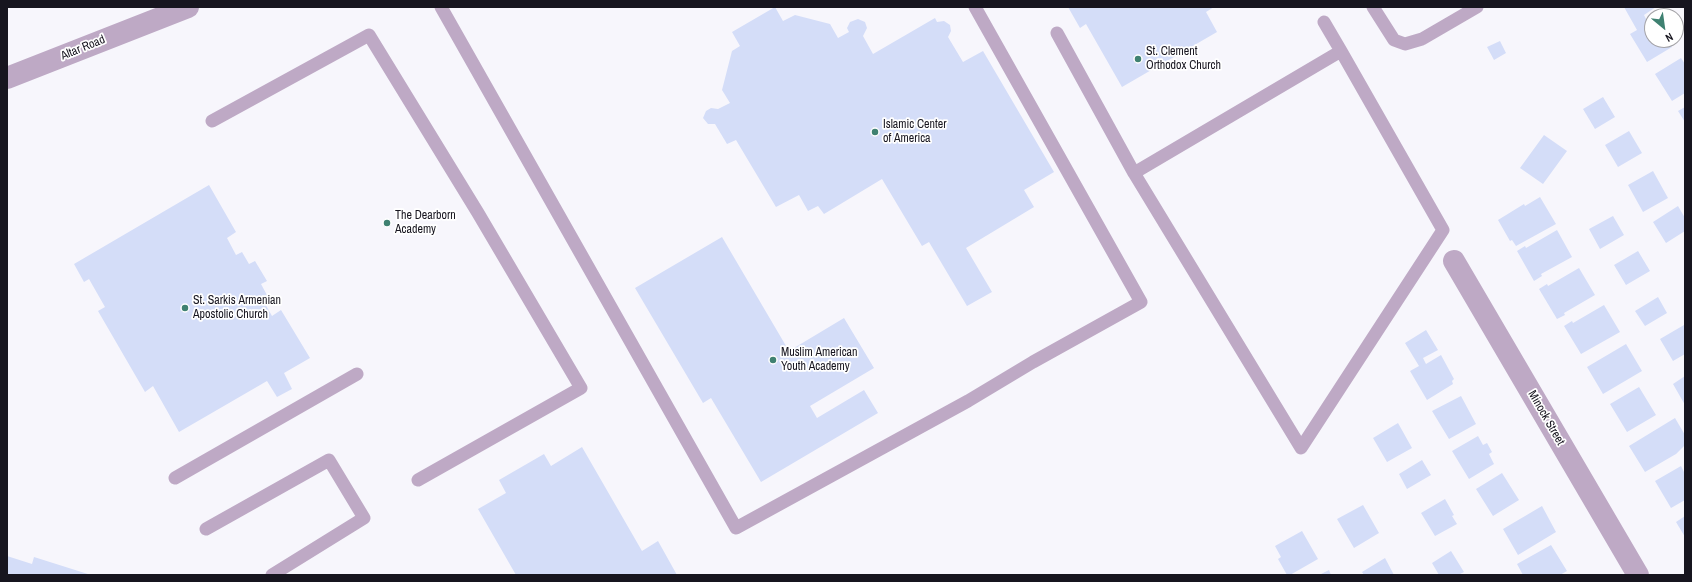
<!DOCTYPE html>
<style>
body{margin:0}
#map{position:relative;width:1692px;height:582px;overflow:hidden;background:#f7f6fc;font-family:"Archivo Narrow",sans-serif}
canvas{display:block}
.frame{position:absolute;inset:0;border:8px solid #17151f;pointer-events:none}
.north{position:absolute;left:1644px;top:8px;width:40px;height:40px;box-sizing:border-box;background:#fff;border:1px solid #a2a1a5;border-radius:50%;rotate:151deg;font-size:11px;font-weight:700;line-height:16px;text-align:center;color:#17151f}
.north::after{content:'';display:block;margin:auto;width:14px;height:18px;background:#3f8171;clip-path:polygon(50% 0,100% 100%,50% 72%,0 100%)}
</style>
<div id="map">
<canvas width="1692" height="582"></canvas>
<div class="frame"></div>
<div class="north">N</div>
</div>
<script>
const ctx = document.querySelector('canvas').getContext('2d');
ctx.lineJoin = 'round';
function fillPath(path, color) { ctx.fillStyle = color; ctx.fill(path, 'evenodd'); }
const shape = rows => new Path2D(rows.map(r => 'M' + r).join(''));
function stroke(path, color, width, dash) { ctx.strokeStyle = color; ctx.lineWidth = width; ctx.lineCap = dash ? 'butt' : 'round'; ctx.setLineDash(dash || []); ctx.stroke(path); }
function label(font, color, halo, rows, align = 'center') {
  ctx.font = font + ' "Archivo Narrow",sans-serif'; ctx.lineWidth = 3.5; ctx.setLineDash([]); ctx.textBaseline = 'middle'; ctx.strokeStyle = halo; ctx.fillStyle = color; for (const [text, x, y, turn = 0] of rows) {
    ctx.save(); ctx.translate(x, y); ctx.rotate((+turn || 0) * Math.PI / 180); ctx.textAlign = isNaN(turn) ? turn : align; if (halo) ctx.strokeText(text, 0, 0); ctx.fillText(text, 0, 0); ctx.restore();
  }
}
fillPath(shape([
 [775,7,783,21,795,15,830,24,838,38,849,32,847,28,850,22,858,19,865,22,867,28,863,36,873,54,935,18,937,22,944,21,950,25,951,31,948,37,963,62,983,51,1054,172,1024,190,1034,207,966,248,992,292,967,306,929,242,922,246,882,179,824,214,818,206,808,211,799,195,776,207,736,140,727,144,715,124,708,124,703,118,706,111,711,108,718,109,730,103,722,90,732,51,740,46,732,32],
 [1068,7,1214,7,1206,12,1217,32,1122,87,1086,24,1080,28],
 [1624,7,1656,7,1644,15,1648,23,1652,21,1652,40,1668,40,1672,47,1647,62,1630,34,1637,30],
 [1500,41,1506,53,1494,60,1487,47],
 [1681,58,1685,64,1685,93,1672,101,1655,74],
 [1603,97,1615,117,1595,129,1583,109],
 [1685,107,1685,122,1678,111],
 [1629,131,1642,153,1618,167,1605,145],
 [1544,135,1567,151,1543,184,1520,168],
 [1653,171,1668,198,1643,212,1628,185],
 [209,185,236,232,227,238,236,255,242,252,249,264,255,261,267,281,261,284,268,297,263,300,272,316,281,310,310,358,284,373,292,389,277,397,267,381,179,432,153,386,145,392,98,311,105,307,89,279,84,282,74,264],
 [1540,197,1556,224,1516,246,1512,240,1510,241,1498,220,1524,204,1525,206],
 [1678,206,1685,218,1685,231,1666,243,1653,222],
 [1613,216,1624,235,1600,249,1589,229],
 [1557,230,1572,257,1541,274,1542,276,1534,281,1517,251,1525,246,1526,248],
 [722,237,789,351,844,318,874,368,810,406,817,418,864,390,878,413,761,482,711,398,703,403,635,288],
 [1638,251,1650,271,1626,285,1614,265],
 [1579,268,1595,295,1564,313,1565,315,1557,319,1539,289,1547,284,1548,286],
 [1658,297,1667,313,1645,326,1635,311],
 [1604,305,1620,332,1581,354,1564,326,1572,321,1573,323],
 [1684,325,1685,354,1673,361,1660,339],
 [1426,330,1438,350,1423,358,1426,364,1441,355,1454,379,1452,381,1453,384,1427,400,1410,371,1419,366,1405,343],
 [1626,344,1642,371,1603,394,1587,367],
 [1685,376,1685,405,1673,384],
 [1639,387,1656,415,1627,432,1610,404],
 [1461,396,1476,424,1449,439,1432,411],
 [1675,418,1685,435,1685,445,1676,454,1645,472,1629,446],
 [1398,423,1412,448,1387,462,1373,438],
 [1478,436,1483,445,1487,443,1492,452,1489,454,1494,464,1469,479,1452,451],
 [582,447,642,551,658,541,677,575,516,575,478,509,506,493,499,480,544,454,551,466],
 [1422,460,1431,475,1407,489,1399,474],
 [1681,466,1685,474,1685,500,1671,508,1655,481],
 [1502,473,1519,500,1493,516,1476,489],
 [1445,499,1454,515,1452,516,1457,524,1435,536,1421,513],
 [1363,505,1379,533,1354,548,1337,519],
 [1542,506,1556,532,1518,555,1503,529],
 [1685,516,1685,537,1676,522],
 [1302,531,1318,559,1290,575,1287,575,1278,559,1281,557,1275,546],
 [1551,545,1567,571,1560,575,1523,575,1517,564],
 [1451,551,1464,572,1458,575,1439,575,1432,563],
 [7,556,32,564,34,557,91,575,7,575],
 [1385,558,1394,575,1364,575,1362,572],
 [1329,570,1331,575,1319,575]
]), '#d4ddf8');
stroke(shape([
 [441,7,736,528,968,401,1033,362,1141,302,975,7],
 [1373,7,1394,40,1405,44,1422,39,1477,7],
 [1324,22,1341,51,1443,230,1301,448,1134,173,1341,51],
 [1057,33,1134,173],
 [212,121,369,35,478,213,581,388,418,480],
 [175,478,357,374],
 [206,529,329,460,364,518,272,575]
]), '#bea9c5', 13);
stroke(shape([
 [7,78,188,7],
 [1454,261,1638,575]
]), '#bea9c5', 22);
for (const [x, y, r, color] of [
 [1138,59,4,"#3f8171"],
 [875,132,4,"#3f8171"],
 [387,223,4,"#3f8171"],
 [185,308,4,"#3f8171"],
 [773,360,4,"#3f8171"]
]) { const dot = new Path2D(); dot.arc(x, y, r, 0, 2 * Math.PI); ctx.fillStyle = color; ctx.fill(dot); stroke(dot, '#fff', 1.5); }
label('12px', '#17151f', '#fff', [
 ["Altar Road",83,48,-22],
 ["Minock Street",1546,418,60]
]);
label('12px', '#17151f', '#fff', [
 ["St. Clement",1146,52],
 ["Orthodox Church",1146,66],
 ["Islamic Center",883,125],
 ["of America",883,139],
 ["The Dearborn",395,216],
 ["Academy",395,230],
 ["St. Sarkis Armenian",193,301],
 ["Apostolic Church",193,315],
 ["Muslim American",781,353],
 ["Youth Academy",781,367]
], 'left');
</script>
